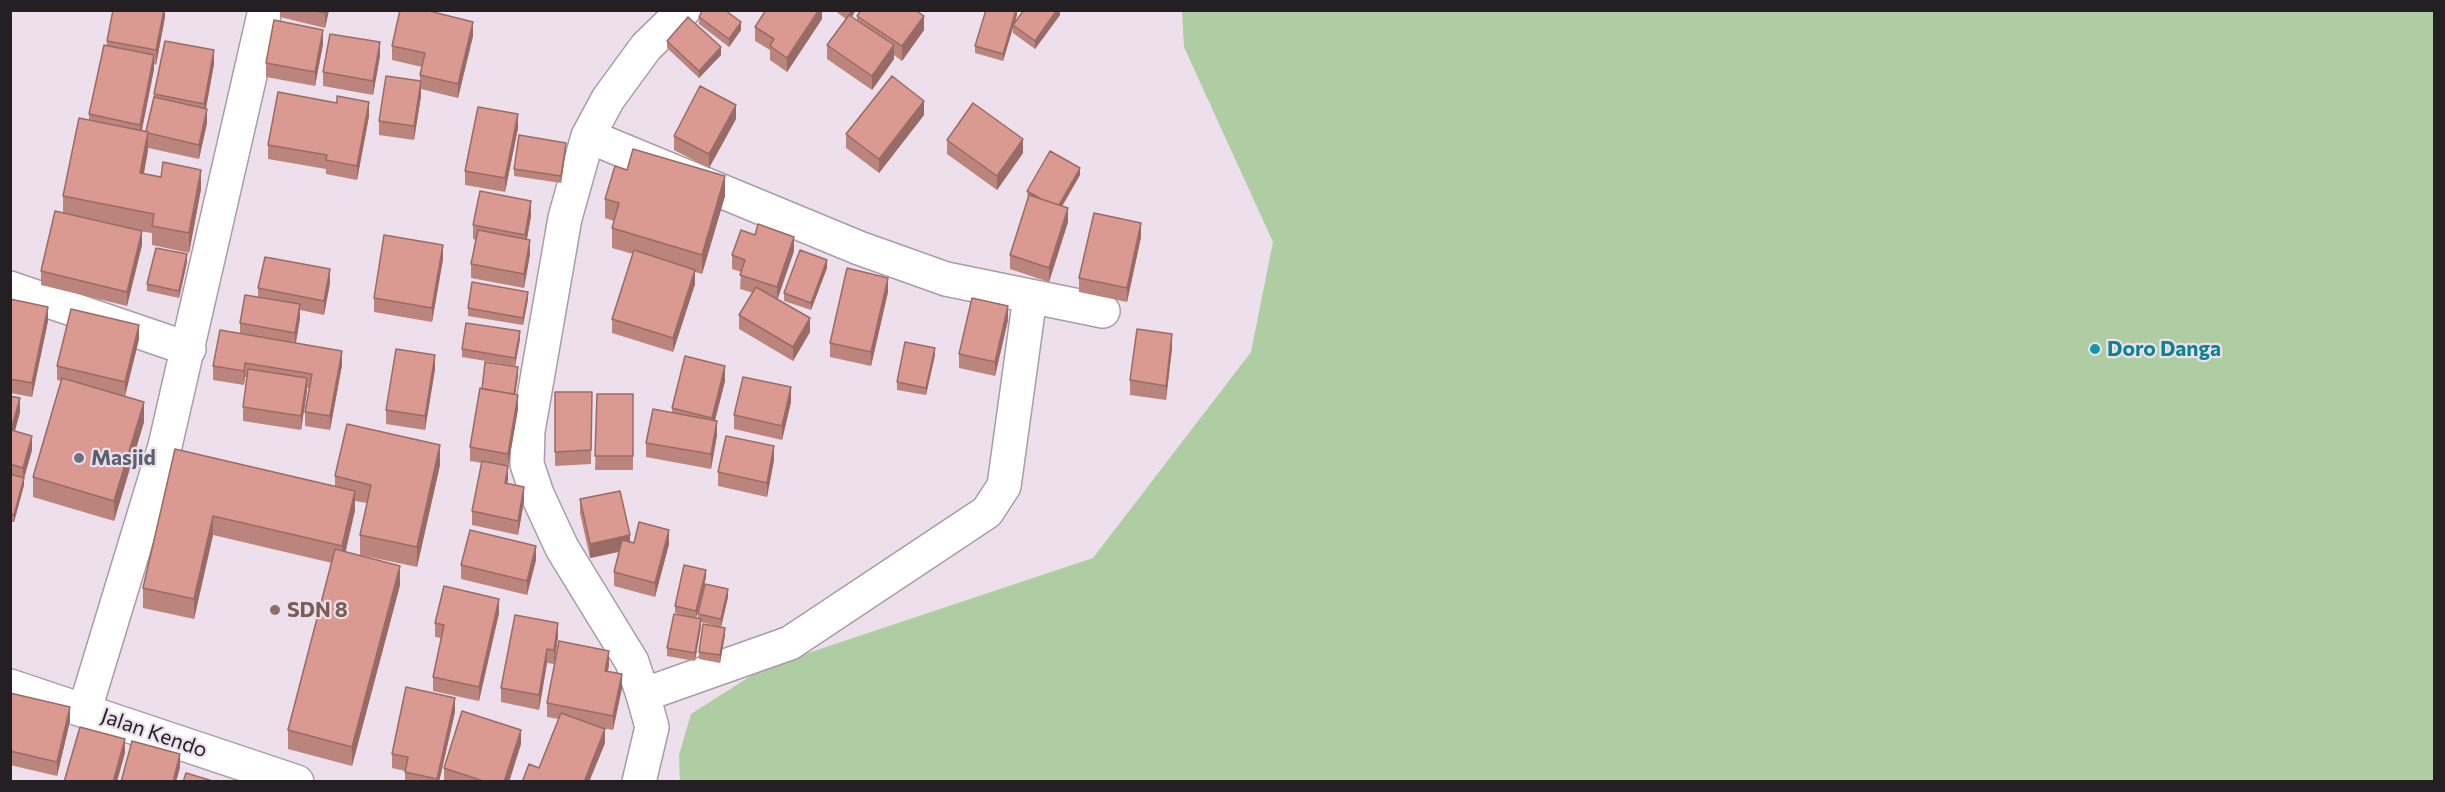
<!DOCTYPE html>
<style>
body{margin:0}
#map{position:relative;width:2445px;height:792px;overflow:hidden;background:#ede0ec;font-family:Commissioner,sans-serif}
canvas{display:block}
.frame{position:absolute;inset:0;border:12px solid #231f23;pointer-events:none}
</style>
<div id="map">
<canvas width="2445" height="792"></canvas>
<div class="frame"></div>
</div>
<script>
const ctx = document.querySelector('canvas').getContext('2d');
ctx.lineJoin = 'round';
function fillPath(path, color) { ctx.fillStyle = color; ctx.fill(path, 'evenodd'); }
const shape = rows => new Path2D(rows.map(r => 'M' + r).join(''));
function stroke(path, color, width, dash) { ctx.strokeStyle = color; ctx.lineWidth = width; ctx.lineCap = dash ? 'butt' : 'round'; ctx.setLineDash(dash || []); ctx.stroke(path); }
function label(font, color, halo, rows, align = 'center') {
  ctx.font = font + ' Commissioner,sans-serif'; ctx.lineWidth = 4.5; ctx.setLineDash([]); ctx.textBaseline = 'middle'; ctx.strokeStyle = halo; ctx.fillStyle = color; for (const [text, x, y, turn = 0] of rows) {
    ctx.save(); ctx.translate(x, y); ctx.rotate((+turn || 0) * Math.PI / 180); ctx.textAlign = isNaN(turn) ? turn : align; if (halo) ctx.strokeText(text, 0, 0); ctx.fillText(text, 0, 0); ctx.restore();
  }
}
fillPath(shape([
 [1182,11,2434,11,2434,781,680,782,679,755,691,714,763,668,1093,558,1251,352,1273,242,1184,47]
]), '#aecda2');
const minor = shape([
 [588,136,859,248,946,279,1103,311],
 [10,288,189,349],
 [10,686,297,782],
 [643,695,790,643,987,512,1004,486,1030,297],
 [85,709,165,446,265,10],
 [639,782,652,727,643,695,632,662,562,548,537,494,527,464,528,431,565,218,588,136,608,99,646,47,684,10]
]);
stroke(minor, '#a89ca8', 36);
stroke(minor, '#fff', 33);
fillPath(shape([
 [165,10,165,17,156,65,154,64,154,69,142,130,146,131,154,94,214,64,206,109,207,123,199,159,148,148,144,174,201,189,189,253,152,245,152,233,139,231,142,245,127,306,41,285,41,271,63,213,63,196,89,120,89,114,107,45,107,41],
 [280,10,329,10,325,28,280,17],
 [822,10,822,19,787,72,770,60,770,50,755,41,755,27],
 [834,10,856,10,852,17,857,21,857,16,924,30,902,61,894,55,894,59,872,90,827,59,827,45,846,19],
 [1017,10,1017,15,1014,25,1060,10,1060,15,1035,49,1013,33,1013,26,1003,61,975,53,975,46],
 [699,17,741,30,729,47,699,24],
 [473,36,458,98,421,89,421,96,414,140,379,135,379,121,420,81,420,75,422,67,392,60,392,46],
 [667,41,721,55,699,78,667,48],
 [323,44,315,86,266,77,266,63],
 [380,56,373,95,323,86,323,72],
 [924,115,879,173,846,148,846,134],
 [369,116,357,180,326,174,326,169,268,159,268,145],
 [736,119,709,168,674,150,674,136],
 [518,128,505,192,465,185,465,171],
 [947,140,1023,153,997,190,947,154],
 [566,150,561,183,514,176,514,169],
 [1080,175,1062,206,1068,222,1049,282,1010,269,1010,255,1028,199,1027,191],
 [725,196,702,274,695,272,695,284,673,352,612,333,612,319,633,254,612,248,612,228,614,221,605,218,605,199],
 [531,216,527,239,530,254,524,288,471,278,471,264,476,240,473,239,473,225],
 [1141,237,1127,302,1079,292,1079,278],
 [794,251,777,299,810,332,793,361,739,329,739,315,753,293,740,289,741,272,732,269,732,255],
 [443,259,432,322,374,312,374,298],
 [187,262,179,298,147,291,147,284],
 [827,268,811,310,784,301,784,293],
 [330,283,324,315,300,310,300,318,296,343,342,365,330,430,305,426,305,412,309,388,307,388,301,430,243,421,243,407,247,377,245,377,244,385,213,380,213,366,240,334,240,323,258,297,258,288],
 [888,292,871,366,830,357,830,343],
 [10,299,48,321,32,397,10,393],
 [528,299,523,325,468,316,468,308],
 [1008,320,995,376,959,368,959,354],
 [139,339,125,396,144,422,114,521,33,497,33,477,61,381,57,380,57,366],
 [520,339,515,366,462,357,462,349],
 [1172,348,1166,400,1130,395,1130,380],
 [935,355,926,395,897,390,897,382],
 [435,369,425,430,386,424,386,410],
 [518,375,515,394,518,409,508,467,507,483,524,501,518,535,472,525,472,511,482,463,470,461,470,447,482,389],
 [725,381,715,420,717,435,711,469,646,457,646,443,672,412,672,408],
 [555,392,592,392,591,464,555,466],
 [597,394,633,394,633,470,595,470],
 [10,396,20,412,15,431,32,450,24,478,24,485,14,522,10,522],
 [791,402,782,440,734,429,734,415],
 [175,449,335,486,335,476,440,465,417,567,360,555,360,535,367,503,355,501,355,510,346,551,400,585,352,766,288,749,288,730,332,563,213,535,194,619,143,608,143,588],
 [774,460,767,497,718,486,718,472],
 [580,499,630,541,634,543,669,544,655,597,614,586,614,572,619,552,590,558,580,513],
 [536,560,527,595,461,579,461,565],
 [706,577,696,618,698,619,698,614,728,597,721,627,701,622,695,661,667,656,667,648,690,617,675,613,675,606],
 [499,613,479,701,433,691,433,677,441,638,435,637,435,623],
 [725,635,720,663,699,659,699,652],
 [558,637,554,664,547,663,539,710,501,702,501,688],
 [609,665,608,671,622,688,613,730,601,728,605,743,589,782,522,782,539,768,558,719,547,717,547,703],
 [10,693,70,721,57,776,10,765],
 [455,712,439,782,405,782,405,771,392,768,392,754],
 [521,744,509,782,444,782,444,768]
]), '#bb847d');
fillPath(shape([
 [164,10,165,10,165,17,156,65,156,50],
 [325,10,329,10,325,28],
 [819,10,822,10,822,19,787,72,787,58],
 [849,10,856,10,849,21],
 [1016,10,1017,10,1017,15,1003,61,1003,54],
 [1057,10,1060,10,1060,15,1035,49,1035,41],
 [924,16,924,30,902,61,902,46],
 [473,22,473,36,458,98,458,84],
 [741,22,741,30,729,47,729,39],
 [323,30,323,44,315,86,315,72],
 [380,42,380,56,373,95,373,81],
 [894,45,894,59,872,90,872,76],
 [721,47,721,55,699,78,699,71],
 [214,50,214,64,204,118,204,104],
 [154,55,154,69,140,139,140,125],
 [421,81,421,96,414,140,414,126],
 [924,101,924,115,879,173,879,159],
 [369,102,369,116,357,180,357,166],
 [736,105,736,119,709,168,709,154],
 [207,109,207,123,199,159,199,145],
 [518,114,518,128,505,192,505,178],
 [148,132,148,151,140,192,140,173],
 [1023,139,1023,153,997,190,997,176],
 [566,143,566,150,561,183,561,176],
 [1080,168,1080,175,1057,215,1057,208],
 [201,170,201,189,189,253,189,233],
 [725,176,725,196,702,274,702,255],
 [531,201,531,216,525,249,525,235],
 [1068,208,1068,222,1049,282,1049,268],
 [1141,223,1141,237,1127,302,1127,288],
 [142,231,142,245,127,306,127,292],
 [794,237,794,251,777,301,777,287],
 [530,240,530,254,524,288,524,274],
 [443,245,443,259,432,322,432,308],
 [187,254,187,262,179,298,179,291],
 [827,260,827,268,811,310,811,303],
 [330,269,330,283,324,315,324,301],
 [695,270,695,284,673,352,673,338],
 [888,278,888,292,871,366,871,352],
 [528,292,528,299,523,325,523,318],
 [300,304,300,318,295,347,295,333],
 [1008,306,1008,320,995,376,995,362],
 [48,307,48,321,32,397,32,383],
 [810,318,810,332,793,361,793,347],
 [139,325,139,339,125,396,125,382],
 [520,331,520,339,515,366,515,358],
 [1172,334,1172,348,1166,400,1166,386],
 [935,348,935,355,926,395,926,388],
 [342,351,342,365,330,430,330,416],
 [435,355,435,369,425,430,425,416],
 [245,363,245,377,244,385,244,371],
 [725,366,725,381,712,432,712,418],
 [518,367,518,375,514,403,514,395],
 [307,378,307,392,301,430,301,416],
 [791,387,791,402,782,440,782,426],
 [518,395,518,409,508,467,508,480,505,497,505,483,508,467,508,454],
 [20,398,20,412,11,444,11,430],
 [144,402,144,422,114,521,114,501],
 [717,421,717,435,711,469,711,454],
 [32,436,32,450,23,482,23,468],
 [440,445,440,465,417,567,417,547],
 [774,446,774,460,767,497,767,483],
 [24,478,24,485,14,522,14,515],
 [524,487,524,501,518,535,518,521],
 [355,491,355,510,342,565,342,546],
 [213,516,213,535,194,619,194,599],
 [669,530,669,544,655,597,655,583],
 [630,535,630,549,590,558,590,544],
 [536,546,536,560,527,595,527,581],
 [400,566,400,585,352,766,352,747],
 [706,570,706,577,696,619,696,611],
 [728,589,728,597,721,627,721,619],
 [499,599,499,613,479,701,479,687],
 [701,619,701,627,695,661,695,653],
 [558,623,558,637,554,664,554,650],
 [725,628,725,635,720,663,720,655],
 [547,649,547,663,539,710,539,695],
 [609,651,609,665,605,685,605,671],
 [622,674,622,688,613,730,613,716],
 [455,698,455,712,439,782,437,782],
 [70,707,70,721,57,776,57,762],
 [605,729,605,743,589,782,584,782],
 [521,730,521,744,509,782,504,782],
 [125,739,125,753,117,782,113,782],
 [180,754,180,768,176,782,173,782]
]), '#996b66');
const building = shape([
 [113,10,164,10,156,50,107,41,113,10],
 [312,10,325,10,325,13,312,10],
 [400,10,425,10,473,22,458,84,420,75,425,53,392,46,400,10],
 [703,10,725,10,741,22,729,39,699,17,703,10],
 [766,10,819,10,787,58,770,46,774,39,755,27,766,10],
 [861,10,915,10,924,16,902,46,857,16,861,10],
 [986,10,1016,10,1003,54,975,46,986,10],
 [1024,10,1057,10,1035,41,1013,25,1024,10],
 [849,15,894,45,872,76,827,45,849,15],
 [688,17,721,47,699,71,667,41,688,17],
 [274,20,323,30,315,72,266,63,274,20],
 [330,34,380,42,373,81,323,72,330,34],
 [165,41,214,50,204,104,154,94,165,41],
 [104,45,154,55,140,125,89,114,104,45],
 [386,76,421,81,414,126,379,121,386,76],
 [892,76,924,101,879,159,846,134,892,76],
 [700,86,736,105,709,154,674,136,700,86],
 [278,92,337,103,337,96,369,102,357,166,326,160,327,155,268,145,278,92],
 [154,97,207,109,199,145,148,133,148,132,146,131,154,97],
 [973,103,1023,139,997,176,947,140,973,103],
 [478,107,518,114,505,178,465,171,478,107],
 [79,118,148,132,140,173,161,177,163,162,201,170,189,233,152,226,154,214,63,196,79,118],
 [519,135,566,143,561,176,514,169,519,135],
 [633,149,725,176,702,255,612,228,619,203,605,199,615,166,627,170,633,149],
 [1050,151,1080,168,1059,205,1041,199,1027,191,1050,151],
 [480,191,531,201,525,235,473,225,480,191],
 [1029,195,1068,208,1049,268,1010,255,1029,195],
 [55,211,142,231,127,292,41,271,55,211],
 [1094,213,1141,223,1127,288,1079,278,1094,213],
 [758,224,794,237,777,287,740,275,745,260,732,255,741,230,755,235,758,224],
 [478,230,530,240,524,274,471,264,478,230],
 [384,235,443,245,432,308,374,298,384,235],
 [156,248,187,254,179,291,147,284,156,248],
 [634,250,695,270,673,338,612,319,634,250],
 [800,250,827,260,811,303,784,293,800,250],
 [265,257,330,269,324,301,258,288,265,257],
 [847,268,888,278,871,352,830,343,847,268],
 [472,282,528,292,523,318,468,308,472,282],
 [756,287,810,318,793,347,739,315,756,287],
 [245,295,300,304,295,333,240,323,245,295],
 [972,298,1008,306,995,362,959,354,972,298],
 [10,299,48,307,32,383,10,379,10,299],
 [71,309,139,325,125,382,57,366,71,309],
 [466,323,520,331,515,358,462,349,466,323],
 [1137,329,1172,334,1166,386,1130,380,1137,329],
 [220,330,342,351,330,416,305,412,312,374,245,363,244,371,213,366,220,330],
 [905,342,935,348,926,388,897,382,905,342],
 [396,349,435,355,425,416,386,410,396,349],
 [685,356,725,366,712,418,672,408,685,356],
 [485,362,518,367,514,394,482,389,485,362],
 [248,369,307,378,301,416,243,407,248,369],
 [743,377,791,387,782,426,734,415,743,377],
 [62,378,144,402,114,501,33,477,62,378],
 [480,388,518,395,508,454,470,447,480,388],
 [555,392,592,392,591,450,555,452,555,392],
 [597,394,633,394,633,456,595,456,597,394],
 [10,396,20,398,11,430,32,436,23,468,10,464,10,396],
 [653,409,717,421,711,454,646,443,653,409],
 [347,424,440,445,417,547,360,535,371,485,335,476,347,424],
 [726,436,774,446,767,483,718,472,726,436],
 [175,449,355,491,342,546,213,516,194,599,143,588,175,449],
 [482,461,508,466,505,483,524,487,518,521,472,511,482,461],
 [10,474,24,478,14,515,10,514,10,474],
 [620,491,630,535,590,544,580,499,620,491],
 [639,522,669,530,655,583,614,572,622,540,634,543,639,522],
 [470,530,536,546,527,581,461,565,470,530],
 [335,549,400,566,352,747,288,730,335,549],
 [684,565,706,570,696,611,675,606,684,565],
 [705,584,728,589,721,619,698,614,705,584],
 [444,586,499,599,479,687,433,677,444,625,435,623,444,586],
 [674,614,701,619,695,653,667,648,674,614],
 [515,615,558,623,554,650,547,649,539,695,501,688,515,615],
 [703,624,725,628,720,655,699,652,703,624],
 [559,641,609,651,605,671,622,674,613,716,547,703,559,641],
 [406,687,455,698,437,779,405,772,408,757,392,754,406,687],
 [10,693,70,707,57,762,10,751,10,693],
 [462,711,521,730,504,782,486,782,444,768,462,711],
 [561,713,605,729,584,782,522,782,529,764,539,768,561,713],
 [80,727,125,739,113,782,64,782,80,727],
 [132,741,180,754,173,782,121,782,132,741],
 [186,773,216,782,183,782,186,773]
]);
fillPath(building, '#da9991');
stroke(building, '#996b66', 1.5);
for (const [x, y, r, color] of [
 [2095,349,6,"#0f9aa8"],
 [79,458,6,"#6b7280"],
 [275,610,6,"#8d6e63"]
]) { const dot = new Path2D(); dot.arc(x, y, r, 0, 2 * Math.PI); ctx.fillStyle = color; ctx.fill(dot); stroke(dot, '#ede0ec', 2); }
label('bold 21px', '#0d838f', '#ede0ec', [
 ["Doro Danga",2107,349]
], 'left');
label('bold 21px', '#5b616d', '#ede0ec', [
 ["Masjid",91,458]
], 'left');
label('bold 21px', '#785e54', '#ede0ec', [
 ["SDN 8",287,610]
], 'left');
label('21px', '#231f23', '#ede0ec', [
 ["Jalan Kendo",154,733,19]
]);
</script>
